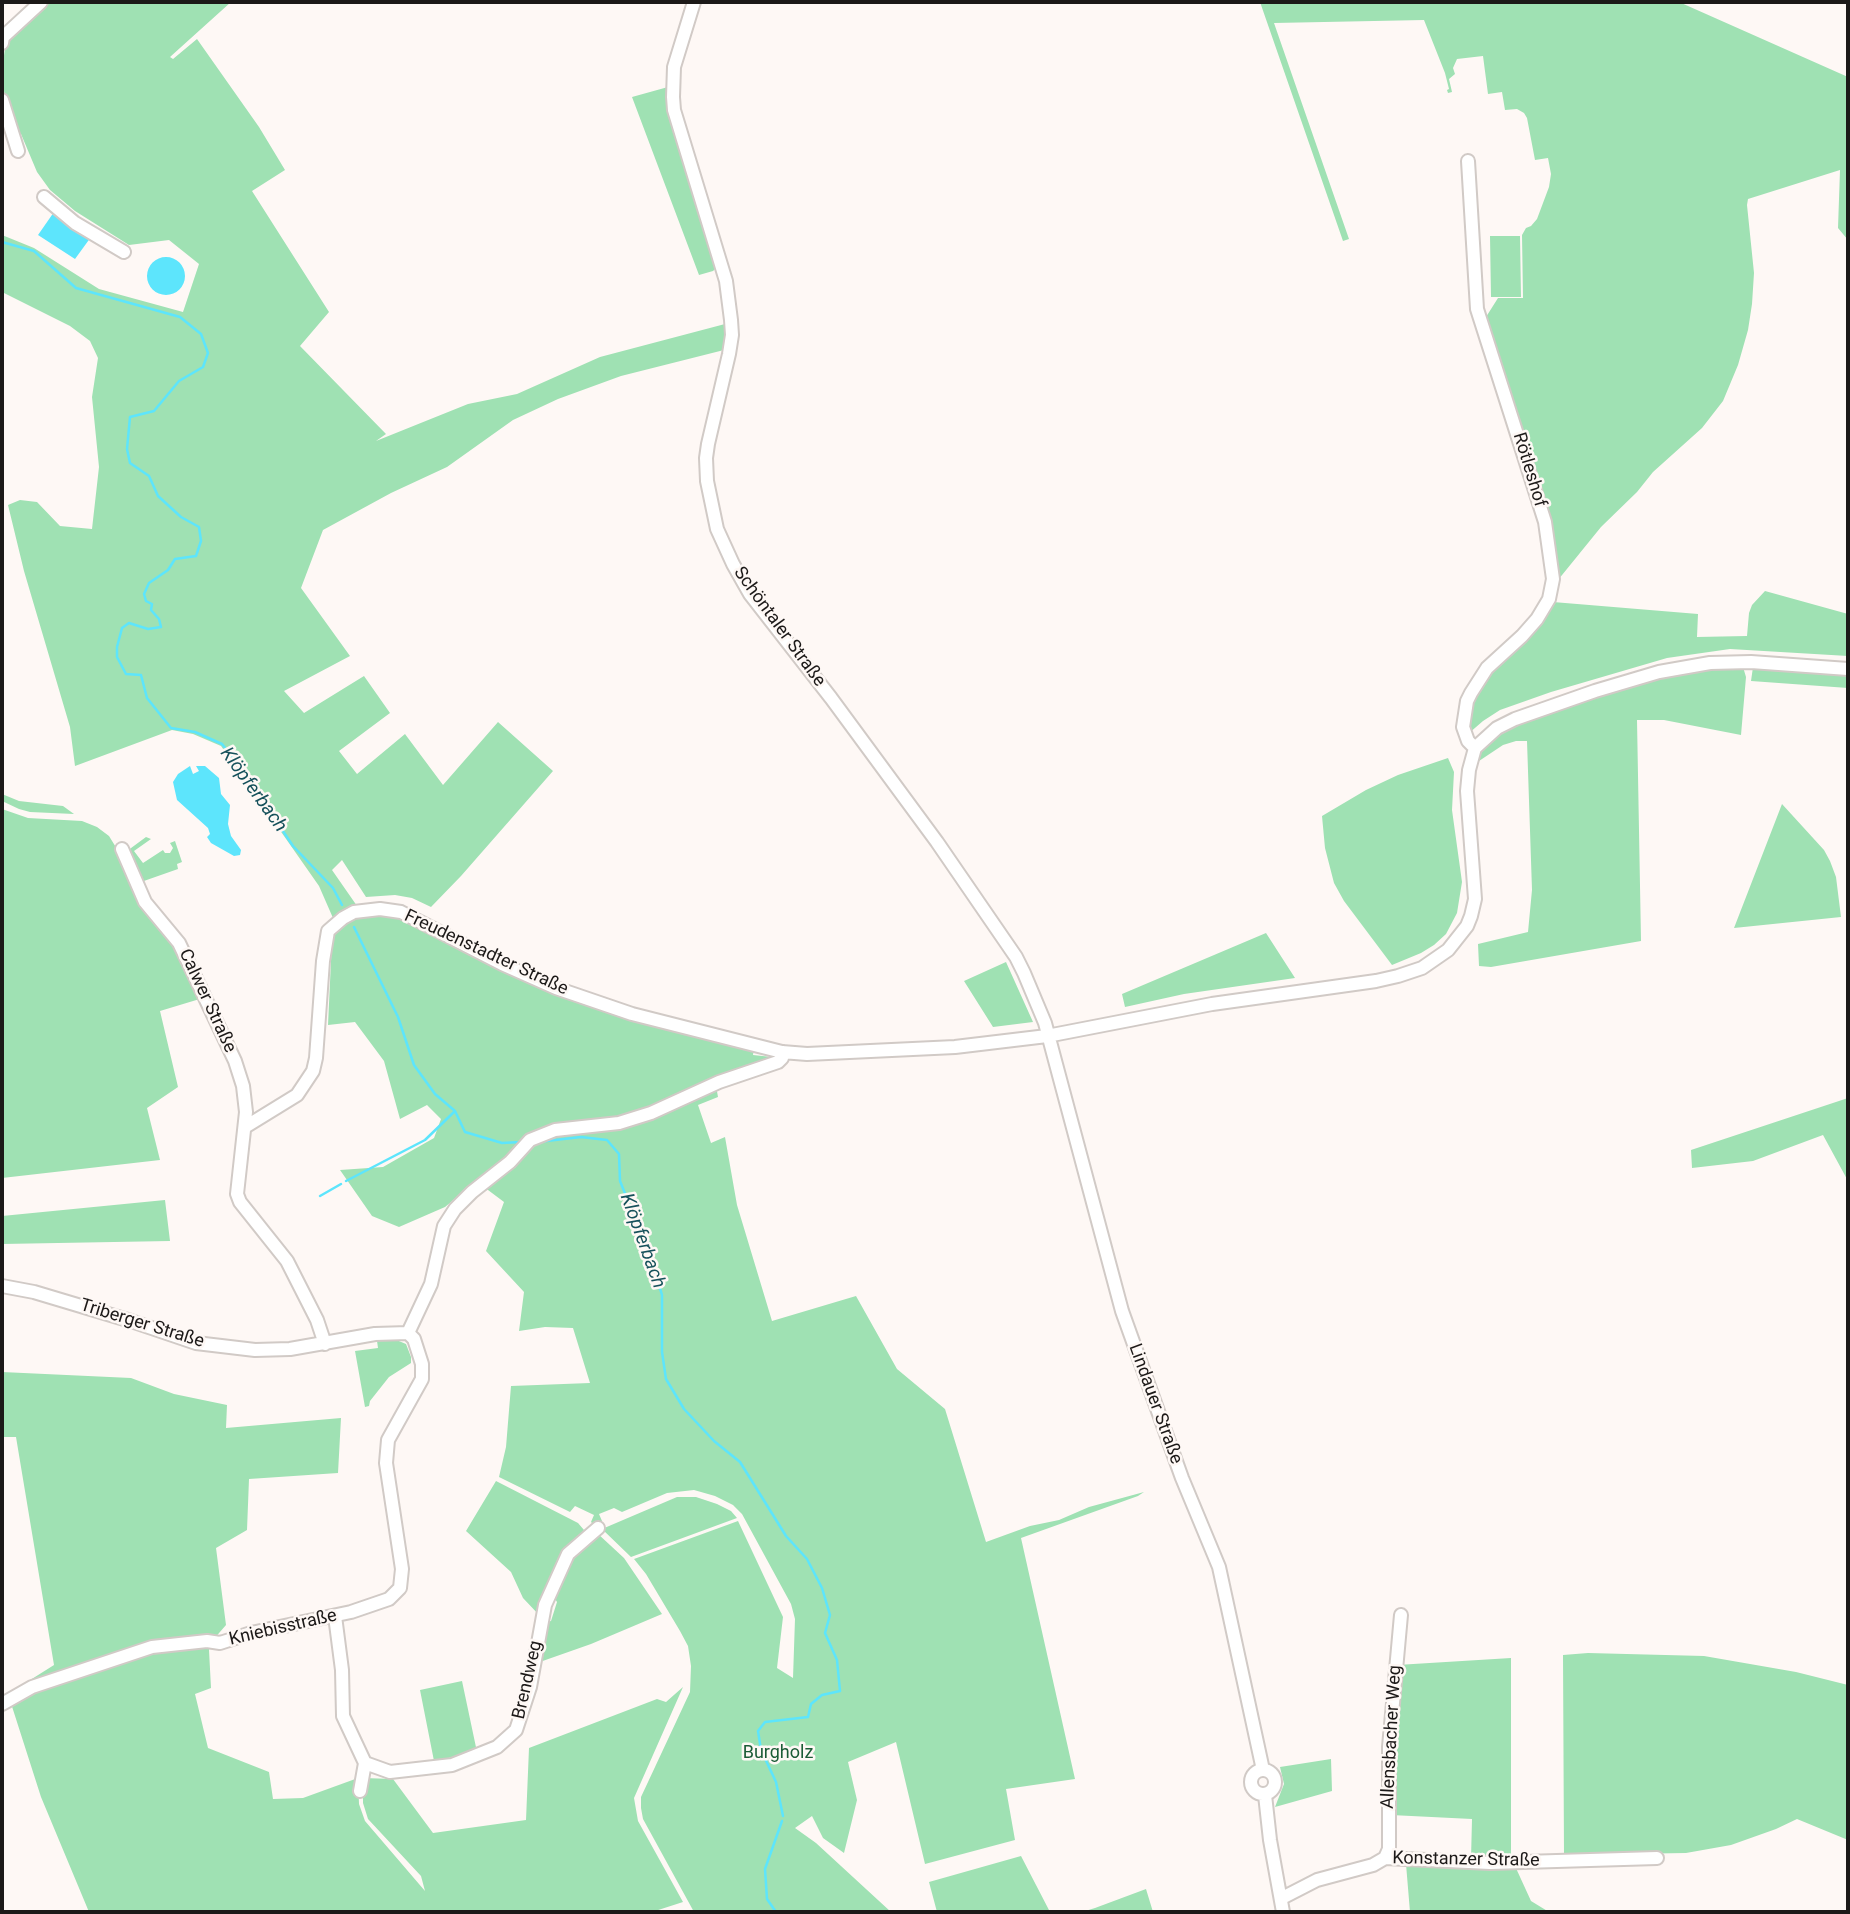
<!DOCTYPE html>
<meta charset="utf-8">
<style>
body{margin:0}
#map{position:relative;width:1850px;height:1914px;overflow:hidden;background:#fef8f5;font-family:Roboto,sans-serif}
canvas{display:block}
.frame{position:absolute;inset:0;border:4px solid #1c1918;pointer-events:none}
</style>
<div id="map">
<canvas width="1850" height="1914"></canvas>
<div class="frame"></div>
</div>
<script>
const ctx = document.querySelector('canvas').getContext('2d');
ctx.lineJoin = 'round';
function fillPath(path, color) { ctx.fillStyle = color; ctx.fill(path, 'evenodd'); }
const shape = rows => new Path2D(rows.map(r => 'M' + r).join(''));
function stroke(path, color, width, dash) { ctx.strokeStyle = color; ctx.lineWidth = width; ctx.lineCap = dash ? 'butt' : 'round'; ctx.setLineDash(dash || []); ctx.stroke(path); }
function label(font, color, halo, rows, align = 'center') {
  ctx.font = font + ' Roboto,sans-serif'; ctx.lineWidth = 5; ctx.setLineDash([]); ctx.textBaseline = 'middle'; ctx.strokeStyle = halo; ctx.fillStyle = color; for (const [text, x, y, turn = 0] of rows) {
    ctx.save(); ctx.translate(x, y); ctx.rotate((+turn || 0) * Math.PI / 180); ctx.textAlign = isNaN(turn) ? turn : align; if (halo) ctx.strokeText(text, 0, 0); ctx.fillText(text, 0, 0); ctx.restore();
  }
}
fillPath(shape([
 [47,2,231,2,170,57,173,59,197,39,259,127,285,170,252,191,329,312,300,346,386,434,376,441,468,404,517,394,600,357,725,324,724,350,621,376,558,399,513,420,447,467,391,493,323,530,301,588,350,656,284,691,304,713,364,676,390,713,339,751,357,774,405,734,443,785,498,722,553,771,461,876,431,907,412,898,395,895,366,897,342,860,332,870,364,916,380,914,400,916,500,968,754,1049,753,1055,772,1057,771,1060,715,1080,718,1097,698,1105,711,1143,725,1137,737,1205,772,1321,856,1296,897,1369,945,1409,986,1542,1030,1526,1059,1520,1089,1507,1144,1492,1138,1496,1021,1538,1075,1779,1006,1789,1015,1840,925,1864,896,1742,848,1762,857,1800,844,1853,823,1838,812,1816,795,1828,816,1843,891,1912,694,1912,643,1819,641,1808,641,1797,690,1692,691,1666,688,1646,680,1631,646,1574,634,1559,738,1521,783,1617,777,1668,793,1678,795,1619,791,1604,742,1514,733,1505,715,1496,694,1490,667,1493,622,1512,614,1508,599,1514,602,1521,593,1524,591,1522,594,1515,575,1506,570,1512,499,1477,506,1447,511,1386,590,1383,573,1328,545,1327,519,1331,524,1292,486,1251,504,1202,476,1181,445,1207,399,1227,372,1216,340,1170,383,1167,434,1138,441,1119,427,1105,400,1119,384,1061,355,1022,328,1025,333,918,319,886,221,746,193,734,172,730,75,766,70,727,24,571,8,505,20,500,37,502,60,526,92,529,99,467,92,397,98,358,90,341,70,326,2,292,2,235,34,248,99,289,183,312,199,264,169,240,129,245,75,211,50,190,37,172,21,134,14,135,5,100,2,71,6,40],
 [1260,2,1679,2,1848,77,1848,240,1838,228,1840,170,1748,199,1747,205,1754,273,1752,304,1748,330,1738,365,1723,401,1702,428,1653,472,1637,492,1601,527,1558,580,1484,325,1486,317,1498,298,1523,298,1522,235,1526,228,1531,226,1537,219,1549,187,1551,174,1548,158,1535,160,1527,118,1524,113,1517,109,1505,110,1502,92,1488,94,1483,56,1457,59,1453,68,1455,74,1449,79,1452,92,1448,93,1447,90,1449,89,1445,73,1424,20,1274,23,1349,239,1343,241],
 [668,87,716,268,713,271,699,275,632,97],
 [1490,236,1520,236,1521,297,1491,297],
 [1765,591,1848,614,1848,656,1730,649,1667,658,1551,692,1500,710,1483,721,1468,734,1466,728,1473,691,1553,602,1698,614,1697,637,1747,636,1749,613,1752,605],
 [1743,667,1746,677,1741,735,1664,720,1637,720,1641,941,1491,967,1479,966,1478,944,1528,932,1532,890,1527,741,1516,741,1503,745,1479,761,1473,771,1481,749,1496,734,1532,715,1686,670],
 [1753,667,1848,673,1848,688,1751,681],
 [1448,758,1454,772,1452,810,1462,882,1457,913,1446,934,1434,945,1421,953,1392,965,1344,901,1334,883,1325,848,1322,816,1366,790,1398,775],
 [2,794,19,801,63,806,74,814,30,812,19,809,2,801],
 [1782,804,1824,850,1830,861,1836,877,1841,917,1734,928],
 [2,809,28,818,82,821,97,827,109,836,176,945,203,998,160,1011,178,1087,147,1108,160,1160,2,1178],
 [146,837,151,839,134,851,143,863,163,850,165,853,170,853,173,848,170,843,175,841,182,862,177,864,178,869,141,882,127,851],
 [1266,933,1295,978,1184,994,1125,1007,1122,994],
 [1006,962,1033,1022,993,1027,964,981],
 [1848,1098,1848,1181,1823,1135,1753,1161,1692,1168,1691,1150],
 [165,1200,170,1241,2,1244,2,1216],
 [394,1339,406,1344,411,1357,411,1363,389,1377,370,1401,369,1406,365,1407,355,1351,378,1348,377,1341],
 [2,1372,131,1378,174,1394,227,1405,226,1428,341,1418,338,1473,249,1479,247,1530,216,1548,226,1625,213,1640,209,1650,211,1688,195,1694,208,1748,269,1772,273,1799,303,1798,358,1778,359,1804,365,1821,425,1891,421,1876,368,1819,363,1803,363,1778,393,1779,433,1833,526,1820,529,1748,657,1699,666,1702,683,1687,634,1798,638,1821,683,1902,652,1912,89,1912,41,1797,8,1694,54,1665,16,1437,2,1437],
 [496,1481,578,1523,584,1530,540,1616,523,1598,511,1572,466,1531],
 [677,1497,696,1497,717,1504,731,1511,737,1518,631,1557,602,1529],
 [597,1533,624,1558,662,1614,591,1644,537,1663,546,1622,551,1621,557,1602,552,1594,571,1556],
 [1588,1653,1704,1656,1796,1672,1848,1685,1848,1840,1797,1819,1776,1829,1731,1845,1686,1853,1564,1855,1563,1655],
 [1511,1658,1511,1858,1471,1859,1472,1819,1391,1815,1397,1665],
 [462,1681,477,1752,434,1761,420,1690],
 [1331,1759,1332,1791,1275,1807,1284,1784,1280,1767],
 [1021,1856,1050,1912,937,1912,929,1882],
 [1406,1864,1450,1868,1515,1866,1531,1901,1549,1912,1410,1912],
 [1146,1889,1153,1912,1082,1912,1095,1908]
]), '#9fe1b3');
fillPath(shape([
 [54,212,91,237,75,259,38,235],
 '147 276a19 19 0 1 1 38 0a19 19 0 1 1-38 0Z',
 [190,766,193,774,199,771,196,766,205,766,219,778,221,794,230,805,228,824,231,836,241,850,240,855,234,856,211,843,207,837,210,834,208,828,177,800,173,782,178,774]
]), '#5de5fc');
stroke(shape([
 [2,242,34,251,76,288,180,317,201,334,208,353,203,367,179,381,154,411,130,417,127,449,130,463,149,476,158,496,181,517,199,527,201,541,196,556,175,559,168,570,149,583,144,594,146,601,152,604,151,610,159,619,161,627,148,629,129,623,122,628,117,647,117,657,126,674,141,675,147,698,171,728,195,732,222,744,241,768,249,786,262,800,293,846,333,888,342,905],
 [354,927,398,1017,414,1065,435,1094,455,1111,465,1132,502,1143,521,1142],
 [538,1142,581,1137,607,1140,619,1154,620,1181,649,1253,662,1295,662,1352,666,1379,684,1409,714,1441,740,1462,786,1536,807,1559,822,1588,830,1615,825,1633,837,1660,840,1691,822,1695,811,1704,808,1717,765,1722,758,1731,761,1750,776,1782,783,1816],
 [346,1181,425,1140,454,1112],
 [320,1196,341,1184],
 [776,1912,767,1899,765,1869,782,1821]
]), '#5de5fc', 2.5);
const minor = shape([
 [694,2,674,67,673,97,674,110,726,281,731,320,732,335,729,354,708,444,706,458,707,481,717,529,733,564,750,594,831,698,937,842,1016,957,1024,973,1045,1023,1122,1311,1182,1478,1219,1567,1263,1770],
 [2,43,3,37,41,2],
 [2,100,18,151],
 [1468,161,1477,309,1545,522,1553,579,1549,599,1537,619,1522,636,1487,668,1471,693,1467,701,1463,727,1468,741,1475,748],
 [44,197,75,223,124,252],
 [122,849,145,902,179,943,235,1061,243,1086,246,1112,237,1194,240,1202,287,1261,317,1320,325,1344],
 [245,1127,297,1095,313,1071,316,1058,323,961,328,931,343,918,354,912,380,909,401,912,502,964,556,988,632,1014,782,1052,807,1054,955,1047,1047,1036,1212,1004,1376,981,1398,976,1422,968,1448,950,1467,926,1471,916,1475,899,1467,791,1469,770,1475,748,1497,728,1515,719,1595,691,1659,672,1710,663,1751,662,1848,669],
 [2,1286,34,1292,131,1321,196,1343,255,1350,290,1349,375,1334,408,1333],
 [408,1333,431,1284,444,1226,455,1209,472,1192,510,1162,530,1140,555,1130,619,1123,651,1113,719,1082,778,1062,782,1058,783,1052],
 [335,1616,342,1670,343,1716,365,1763,360,1791],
 [2,1704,32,1687,152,1647,207,1641,220,1643,251,1633,351,1612,389,1599,400,1588,402,1569,386,1463,388,1440,422,1379,422,1364,414,1339,408,1333],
 [365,1763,390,1772,452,1765,497,1747,516,1730,530,1687,545,1605,568,1554,598,1528],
 '1251 1782a12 12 0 1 1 24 0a12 12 0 1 1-24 0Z',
 [1265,1795,1270,1840,1283,1912],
 [1385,1858,1389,1849,1389,1747,1401,1615],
 [1282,1898,1317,1880,1373,1865,1385,1858,1490,1863,1657,1858]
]);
stroke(minor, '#d1cac6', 16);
stroke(minor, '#fff', 12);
label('18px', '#1c1918', '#fef8f5', [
 ["Rötleshof",1529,470,73],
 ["Schöntaler Straße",779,627,54],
 ["Freudenstadter Straße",486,953,25],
 ["Calwer Straße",207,1001,65],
 ["Triberger Straße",142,1324,17],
 ["Lindauer Straße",1155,1404,70],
 ["Kniebisstraße",283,1628,-13],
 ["Brendweg",528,1680,-77],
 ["Allensbacher Weg",1392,1737,-87],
 ["Konstanzer Straße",1466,1860,1]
]);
label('18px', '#1b5c36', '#fef8f5', [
 ["Burgholz",778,1753]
]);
label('italic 19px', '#16515b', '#fef8f5', [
 ["Klöpferbach",253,790,54],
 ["Klöpferbach",642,1241,70]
]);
</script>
